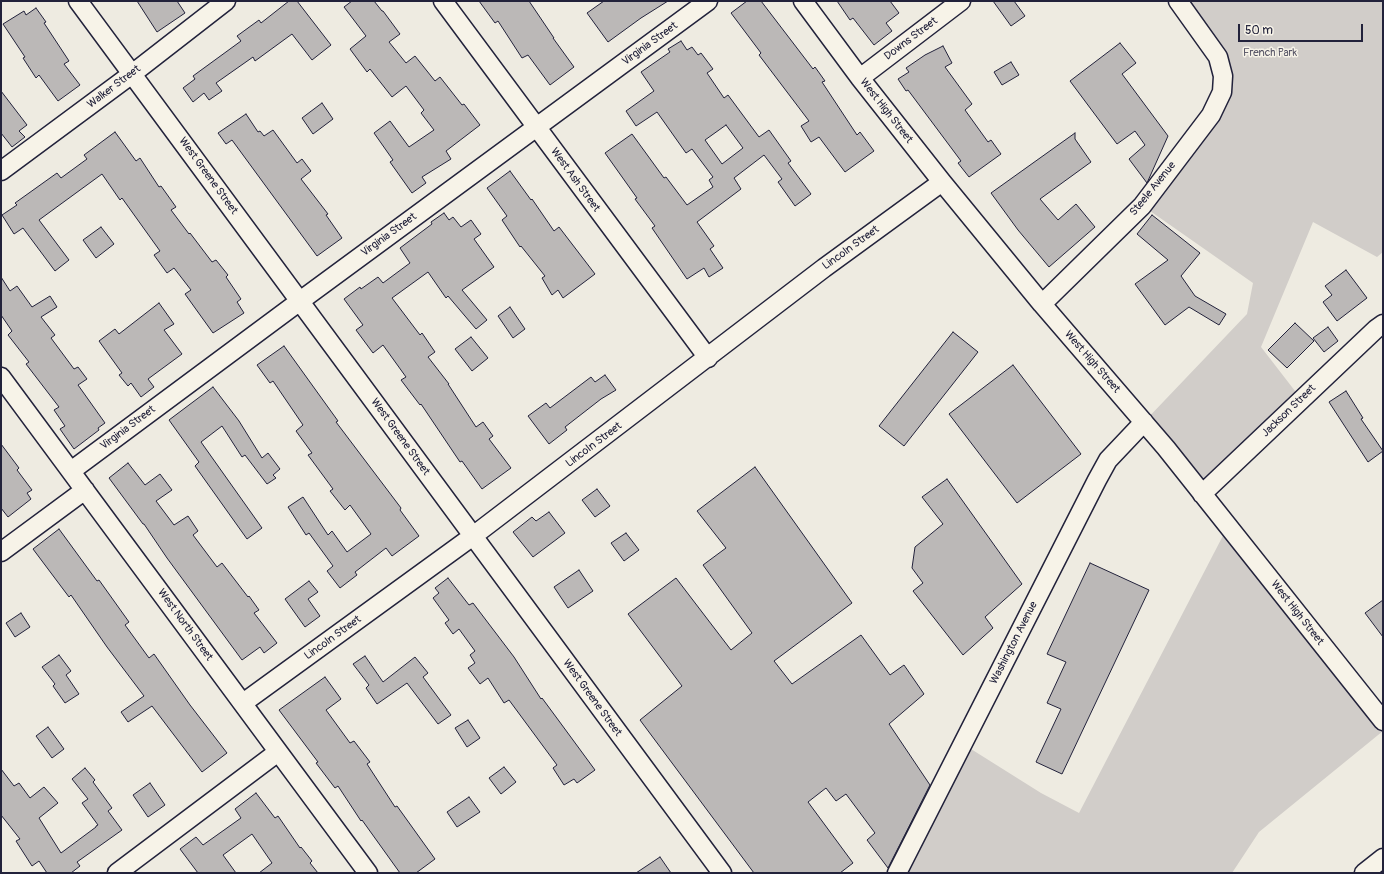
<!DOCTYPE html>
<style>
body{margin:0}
#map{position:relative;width:1384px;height:874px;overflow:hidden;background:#eeebe1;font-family:Pangolin,sans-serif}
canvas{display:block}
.frame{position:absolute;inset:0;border:2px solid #22223b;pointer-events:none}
.scale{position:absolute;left:1238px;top:24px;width:125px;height:18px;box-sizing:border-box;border:2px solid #22223b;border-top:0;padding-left:5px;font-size:12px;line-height:14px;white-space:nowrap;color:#22223b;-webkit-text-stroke:3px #f7f3e8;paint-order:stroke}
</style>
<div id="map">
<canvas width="1384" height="874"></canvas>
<div class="frame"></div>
<div class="scale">50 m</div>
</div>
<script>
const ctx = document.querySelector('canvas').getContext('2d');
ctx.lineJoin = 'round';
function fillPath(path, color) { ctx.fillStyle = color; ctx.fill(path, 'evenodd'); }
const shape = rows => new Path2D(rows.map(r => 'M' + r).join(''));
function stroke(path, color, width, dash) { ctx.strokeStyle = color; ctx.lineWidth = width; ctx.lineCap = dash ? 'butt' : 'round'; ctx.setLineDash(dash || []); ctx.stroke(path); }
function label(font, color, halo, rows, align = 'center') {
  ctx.font = font + ' Pangolin,sans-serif'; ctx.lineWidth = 3; ctx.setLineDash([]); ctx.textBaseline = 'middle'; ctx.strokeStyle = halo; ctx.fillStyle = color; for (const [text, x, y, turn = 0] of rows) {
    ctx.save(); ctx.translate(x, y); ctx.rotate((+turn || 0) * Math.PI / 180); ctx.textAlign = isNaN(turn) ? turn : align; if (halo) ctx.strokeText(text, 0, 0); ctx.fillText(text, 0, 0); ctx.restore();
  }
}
fillPath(shape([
 [1178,1,1383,1,1383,252,1377,257,1313,222,1261,347,1302,400,1202,494,1144,422,1247,314,1253,283,1143,206,1211,115,1223,76],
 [1228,526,1383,721,1383,731,1259,832,1232,873,897,873,963,744,1041,793,1079,813]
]), '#d1cdc9');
const building = shape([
 [137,1,177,1,185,13,157,32,137,1],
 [289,1,297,1,331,45,312,60,292,34,255,61,253,57,216,83,222,91,209,100,204,93,193,102,183,88,195,79,193,76,241,41,237,36,259,20,261,23,289,1],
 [352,1,374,1,382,11,383,11,400,34,389,42,406,63,415,56,435,81,440,77,462,105,464,104,480,125,446,151,451,159,422,177,426,183,412,193,390,162,393,160,374,133,390,121,409,147,434,130,421,113,424,110,406,86,392,97,370,69,367,72,350,49,366,36,344,7,352,1],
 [479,1,529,1,554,38,553,38,574,67,550,85,528,55,522,58,498,21,495,23,479,1],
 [604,1,668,1,641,18,608,42,587,13,604,1],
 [747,1,761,1,813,69,815,67,825,81,822,82,857,135,860,132,874,151,845,172,819,137,811,142,801,126,809,121,759,55,761,53,731,13,747,1],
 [837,1,890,1,899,13,886,23,892,31,874,45,853,18,850,20,837,1],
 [993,1,1014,1,1025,16,1011,26,993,1],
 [36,8,46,22,44,23,69,61,64,64,80,85,58,101,39,75,36,78,23,58,25,57,3,24,24,11,26,15,36,8],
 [681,41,687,50,692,47,698,55,701,53,713,69,707,73,724,98,728,95,759,137,769,130,791,161,788,163,811,194,795,206,778,182,782,179,764,155,734,178,741,189,697,222,714,246,710,249,723,268,709,277,704,268,687,279,652,228,655,226,635,199,637,198,605,153,632,134,664,178,666,177,687,205,713,187,709,180,713,177,692,149,686,153,657,112,636,126,626,111,654,91,641,72,670,52,668,49,681,41],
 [726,125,743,148,722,164,705,140,726,125],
 [1120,43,1136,63,1122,74,1168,136,1147,183,1129,159,1145,145,1135,131,1117,144,1070,81,1120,43],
 [943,46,952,63,945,67,972,104,965,110,988,142,991,140,1001,154,969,177,958,163,961,161,908,90,906,91,898,79,909,72,906,68,925,55,943,46],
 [1011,62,1019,75,1002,85,994,72,1011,62],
 [1,91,27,125,19,131,25,137,12,147,1,133,1,91],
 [322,103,333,119,313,134,302,118,322,103],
 [246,114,258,132,260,131,264,136,273,130,297,163,302,159,311,171,301,179,328,214,326,215,342,238,317,256,232,140,226,144,218,133,246,114],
 [115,132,136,161,140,158,159,187,161,186,176,207,171,210,189,234,190,233,212,262,216,260,228,275,226,277,241,299,237,302,244,313,213,333,185,294,191,290,174,268,167,273,154,255,160,251,122,198,120,200,102,174,39,220,69,260,55,271,23,228,14,234,2,215,17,205,15,203,57,173,61,178,87,159,84,155,115,132],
 [1075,133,1075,139,1091,162,1040,199,1058,220,1076,204,1095,227,1049,267,1018,230,991,193,1075,133],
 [510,171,531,200,532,199,554,231,559,227,595,274,563,298,558,290,552,295,542,278,545,276,521,246,520,247,502,220,507,216,487,188,510,171],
 [444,213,449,220,453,217,461,227,471,220,481,234,474,239,494,267,462,290,487,320,476,329,448,296,446,298,428,272,392,298,420,335,422,333,435,352,428,357,449,384,448,384,476,427,483,422,493,436,489,439,511,468,482,489,462,461,460,462,421,404,420,405,401,380,406,377,383,345,373,353,356,330,363,325,344,299,360,287,361,289,378,277,383,283,410,263,400,248,432,224,431,222,444,213],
 [1152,215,1200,253,1181,276,1195,296,1226,314,1219,325,1189,307,1165,325,1135,284,1168,260,1137,234,1152,215],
 [101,227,114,244,96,258,83,240,101,227],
 [1346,270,1367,298,1337,321,1323,302,1332,295,1325,286,1346,270],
 [1,277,10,291,17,286,32,307,50,296,57,307,41,317,55,335,51,338,74,369,78,367,87,379,78,385,105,423,98,428,99,430,74,449,60,429,65,426,54,410,59,407,26,364,29,362,8,335,12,331,1,315,1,277],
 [159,303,174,324,164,330,182,354,148,379,154,387,141,397,131,383,128,386,119,375,122,373,99,341,115,329,119,334,159,303],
 [510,307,525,329,513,338,498,316,510,307],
 [1295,323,1314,341,1287,368,1268,350,1295,323],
 [1328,327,1338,341,1324,352,1313,338,1328,327],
 [953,332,978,352,904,446,879,426,953,332],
 [471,337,488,358,472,371,455,349,471,337],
 [284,346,338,421,336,422,401,508,400,510,419,536,392,556,386,548,355,572,357,575,340,588,327,571,333,566,309,533,306,535,288,507,303,497,328,535,332,531,347,552,371,534,350,505,345,510,330,491,333,489,308,455,312,453,296,431,303,425,273,381,270,383,257,365,284,346],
 [1013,365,1081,454,1017,503,949,414,1013,365],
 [605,375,616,390,601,399,565,427,567,430,549,444,528,416,546,403,550,408,591,377,595,382,605,375],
 [213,387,239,421,262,458,268,453,280,469,273,475,276,478,267,484,245,455,242,457,222,426,201,442,262,528,247,539,195,466,199,462,169,420,213,387],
 [1346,391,1363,418,1361,419,1383,451,1368,462,1329,402,1346,391],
 [1,444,19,468,17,470,32,490,27,493,31,499,8,517,1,508,1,444],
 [128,463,145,485,160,474,172,490,156,501,174,525,188,516,198,531,193,535,217,567,222,563,248,597,249,596,259,610,254,613,277,643,264,653,260,647,242,660,167,558,144,524,143,524,109,478,128,463],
 [755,467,852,603,774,661,792,684,861,635,890,675,904,665,924,694,889,724,930,785,888,868,867,840,875,833,846,794,836,801,826,788,808,802,853,863,840,873,754,873,640,720,682,686,628,614,676,578,731,650,752,633,703,565,726,548,697,511,755,467],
 [947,479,1022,584,985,617,993,628,963,655,913,591,923,583,912,568,915,547,943,524,922,497,947,479],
 [597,489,610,506,595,517,582,500,597,489],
 [549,512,565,533,533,557,513,532,532,517,536,521,549,512],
 [59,529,97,581,99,580,129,622,125,625,149,658,154,654,190,705,227,753,202,772,152,706,128,722,121,712,144,696,107,647,71,595,69,597,33,549,59,529],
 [626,533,639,550,624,561,611,543,626,533],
 [1090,563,1149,590,1062,774,1036,762,1061,709,1047,703,1066,662,1047,654,1090,563],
 [579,570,593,591,568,608,554,587,579,570],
 [448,578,469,605,473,603,514,657,541,699,542,698,559,721,595,770,577,783,574,779,564,785,553,768,557,765,509,700,504,703,488,678,480,684,468,668,475,663,470,655,475,651,459,629,453,634,445,623,449,620,433,598,439,593,435,588,448,578],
 [309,581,318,592,308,599,320,616,305,627,285,599,309,581],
 [1383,600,1383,637,1365,613,1383,600],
 [21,613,30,627,15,637,6,623,21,613],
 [59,655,71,671,66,675,79,694,65,703,53,686,55,684,42,667,59,655],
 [365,656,383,682,415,657,428,673,423,677,451,715,438,724,407,683,377,704,366,688,369,685,353,664,365,656],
 [325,677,341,699,326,710,350,743,354,741,370,762,367,764,395,807,397,806,435,859,416,873,400,873,362,820,361,821,338,786,335,788,316,763,318,762,279,710,325,677],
 [468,720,480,738,467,747,455,728,468,720],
 [48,727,64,749,52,758,36,736,48,727],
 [504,767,516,782,501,794,489,778,504,767],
 [85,768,95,780,93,782,112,808,108,811,122,830,77,862,80,866,71,873,47,873,39,861,32,866,16,841,20,839,1,815,1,769,14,786,19,783,30,798,44,787,58,803,39,818,61,853,96,827,96,826,98,825,82,803,88,799,72,779,85,768],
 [150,783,165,805,148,817,133,795,150,783],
 [256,793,275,818,278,816,300,848,301,847,312,861,310,863,318,873,259,873,272,863,252,834,223,855,236,873,198,873,180,849,196,837,203,845,241,818,235,809,256,793],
 [469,797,480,812,457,827,447,812,469,797],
 [660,857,671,873,636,873,660,857]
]);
fillPath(building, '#bbb8b7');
stroke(building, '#22223b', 1);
const minor = shape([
 [78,1,722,873],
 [443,1,708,358],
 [803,1,860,78,942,182,1042,304,1166,448,1383,721],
 [860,78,961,1],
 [1,171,132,74,226,1],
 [1042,304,1142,206,1211,115,1222,92,1223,76,1218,57,1178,1],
 [1,377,368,873],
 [71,471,300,301,708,1],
 [1202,494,1376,329,1383,324],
 [1,552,85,490],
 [243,703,473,536,824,268,942,182],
 [117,873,278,752],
 [897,873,1097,480,1108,460,1144,422],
 [1364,873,1383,858]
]);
stroke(minor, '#22223b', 21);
stroke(minor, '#f7f3e8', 18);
label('11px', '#22223b', '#f7f3e8', [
 ["Downs Street",911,39,-37],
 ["Virginia Street",650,44,-36],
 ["Walker Street",114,87,-37],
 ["West High Street",886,111,52],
 ["West Greene Street",208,176,54],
 ["West Ash Street",575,180,54],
 ["Steele Avenue",1153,189,-51],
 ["Virginia Street",389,235,-36],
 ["Lincoln Street",851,248,-36],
 ["West High Street",1092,362,49],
 ["Jackson Street",1289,411,-44],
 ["Virginia Street",128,428,-37],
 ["West Greene Street",400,437,54],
 ["Lincoln Street",594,445,-37],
 ["West High Street",1297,613,52],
 ["West North Street",185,625,54],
 ["Lincoln Street",333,638,-36],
 ["Washington Avenue",1014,643,-63],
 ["West Greene Street",592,698,54]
]);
label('11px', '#575566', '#f7f3e8', [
 ["French Park",1270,53]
]);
</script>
